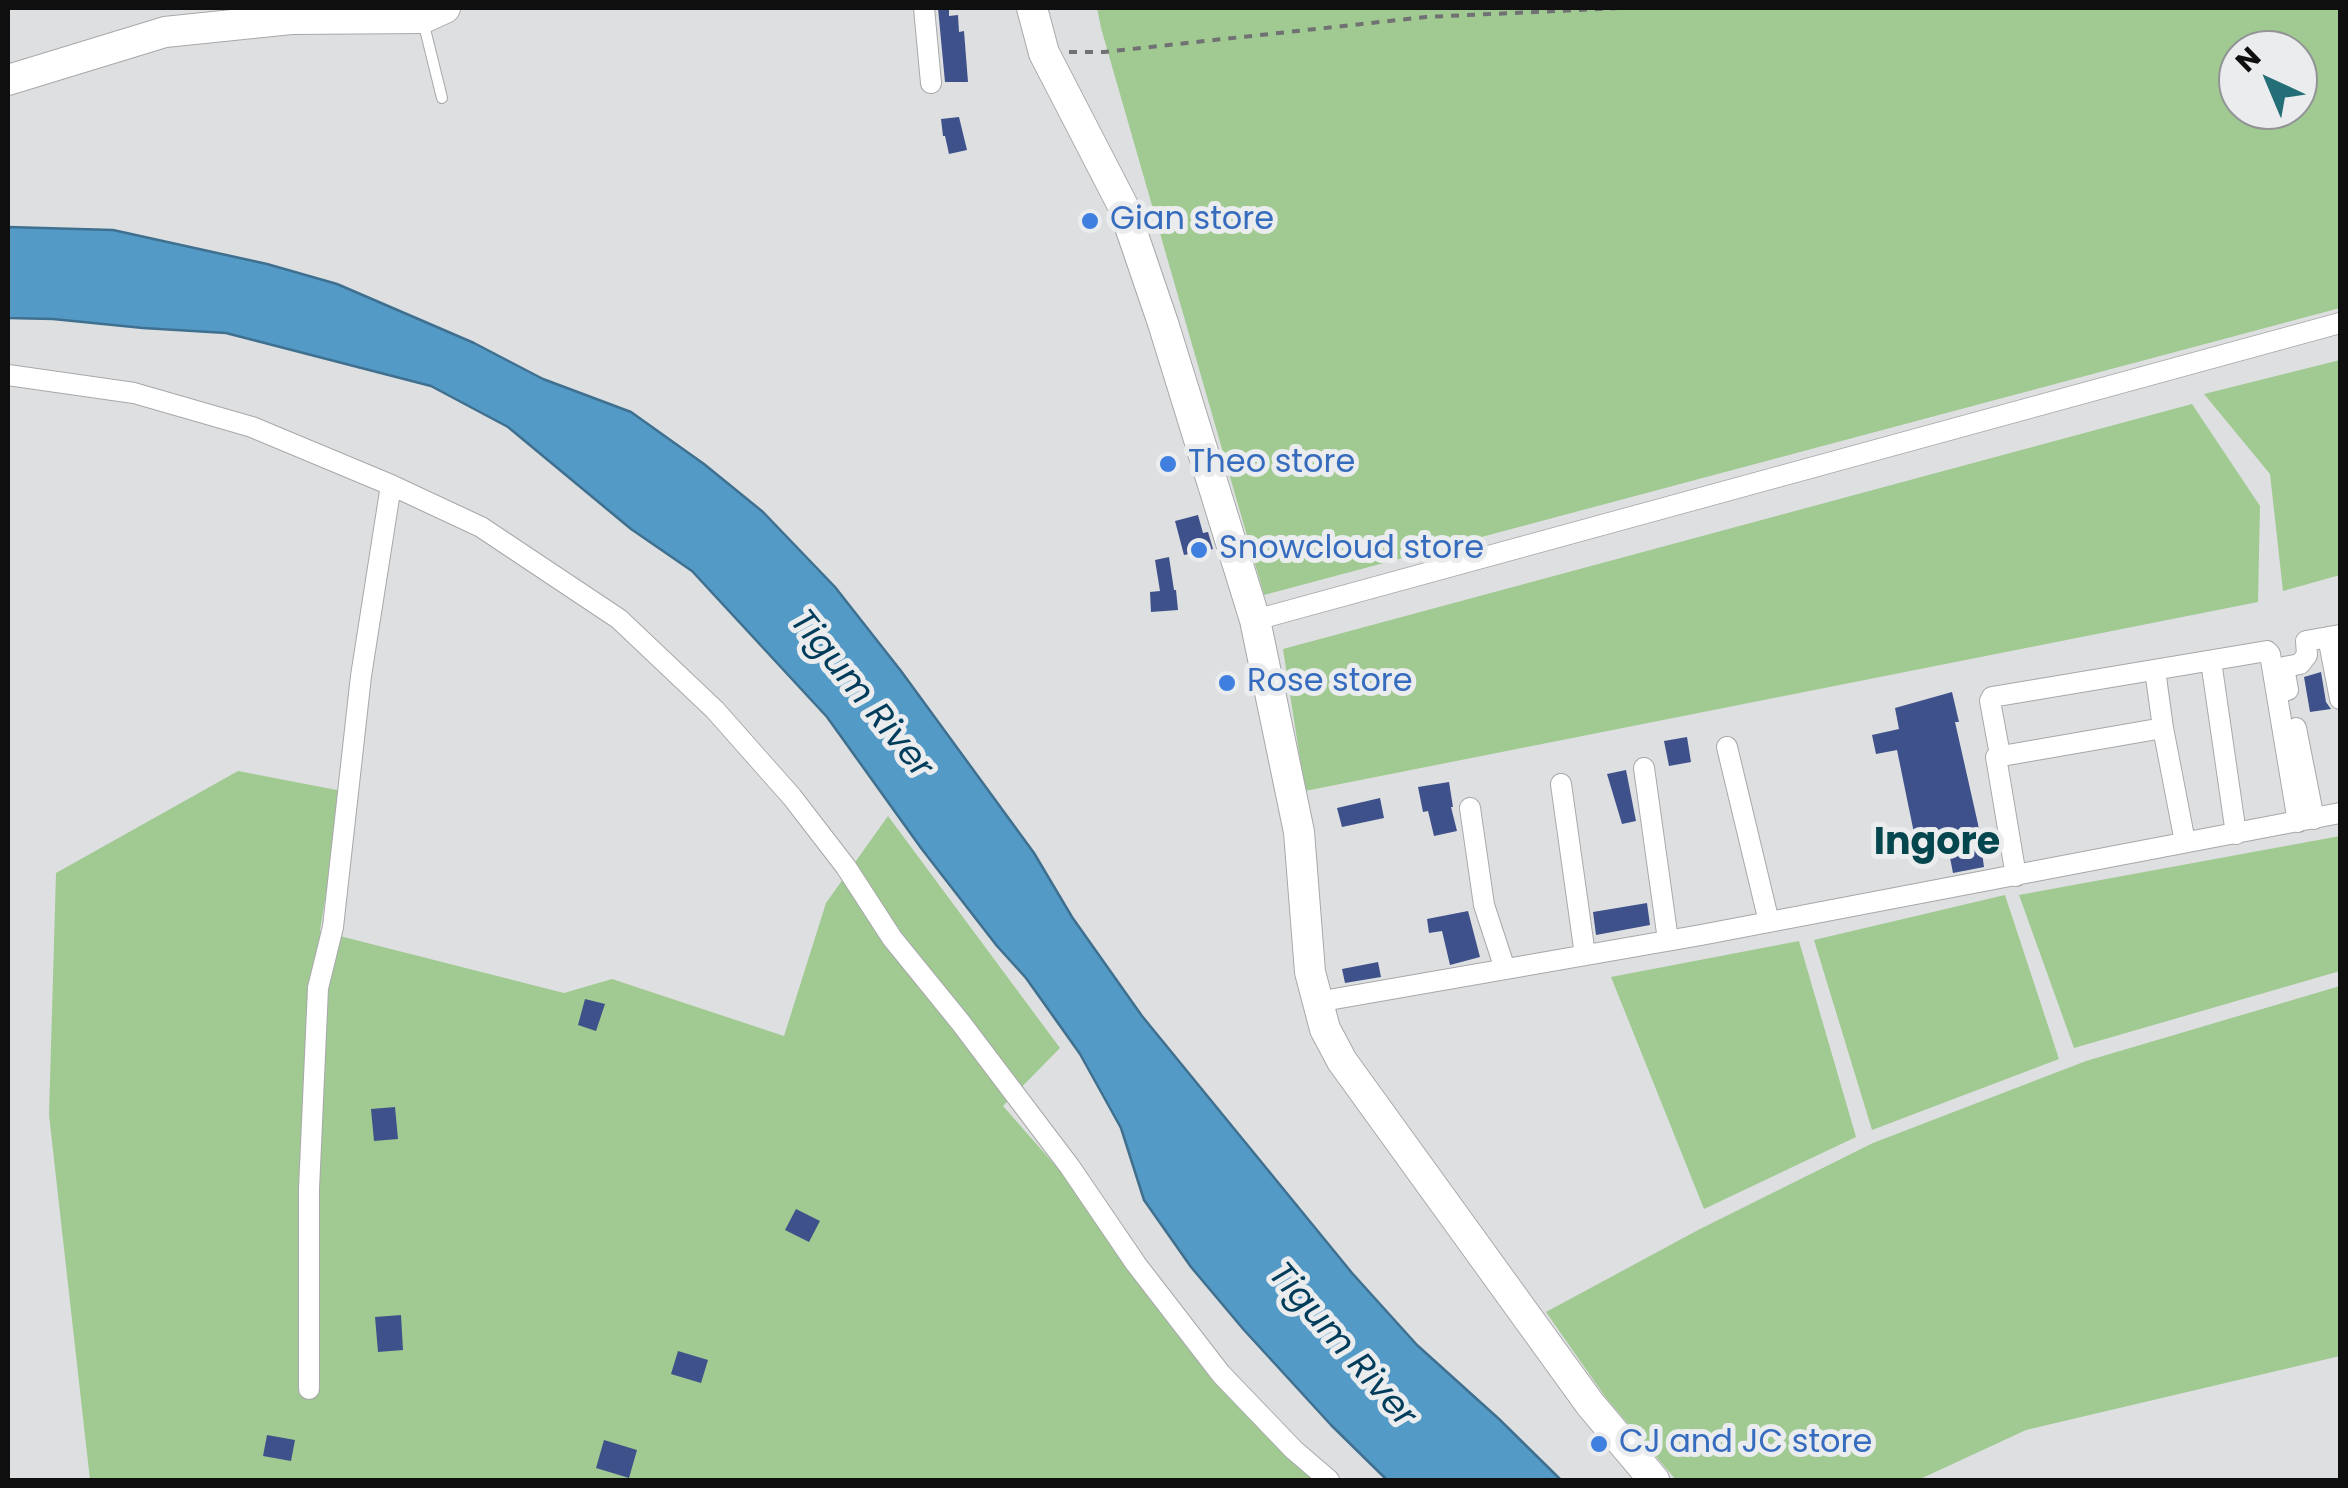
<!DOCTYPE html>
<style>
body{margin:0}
#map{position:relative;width:2348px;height:1488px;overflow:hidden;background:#dedfe1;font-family:Poppins,sans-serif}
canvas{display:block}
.frame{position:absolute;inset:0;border:10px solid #0f0f10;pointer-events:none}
.north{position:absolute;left:2218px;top:30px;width:100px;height:100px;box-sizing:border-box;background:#ebecee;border:2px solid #939495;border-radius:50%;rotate:316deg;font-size:28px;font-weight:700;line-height:40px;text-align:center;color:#0f0f10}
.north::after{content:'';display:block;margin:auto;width:35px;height:45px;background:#246e77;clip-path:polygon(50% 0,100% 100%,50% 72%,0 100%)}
</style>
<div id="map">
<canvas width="2348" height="1488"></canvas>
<div class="frame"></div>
<div class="north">N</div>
</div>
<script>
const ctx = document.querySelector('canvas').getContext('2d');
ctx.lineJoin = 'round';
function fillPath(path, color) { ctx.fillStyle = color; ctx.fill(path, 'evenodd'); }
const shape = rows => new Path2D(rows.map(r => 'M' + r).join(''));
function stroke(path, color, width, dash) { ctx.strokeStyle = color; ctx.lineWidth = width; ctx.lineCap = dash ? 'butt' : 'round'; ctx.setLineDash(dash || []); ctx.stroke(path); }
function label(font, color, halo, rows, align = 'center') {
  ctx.font = font + ' Poppins,sans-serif'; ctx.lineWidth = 10; ctx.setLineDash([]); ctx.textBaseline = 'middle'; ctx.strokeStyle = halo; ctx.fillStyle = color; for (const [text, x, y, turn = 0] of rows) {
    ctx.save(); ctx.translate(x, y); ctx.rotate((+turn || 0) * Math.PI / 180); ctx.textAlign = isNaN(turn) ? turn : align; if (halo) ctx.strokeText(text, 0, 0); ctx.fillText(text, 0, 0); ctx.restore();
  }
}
fillPath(shape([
 [1097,8,2340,8,2340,308,1264,595,1101,28],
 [2298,50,2298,110,2238,110,2238,50],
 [2340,360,2340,575,2283,591,2270,474,2204,394],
 [2192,404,2260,506,2258,602,1305,791,1283,649],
 [238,771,342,791,320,931,564,993,612,979,784,1036,826,903,888,816,1060,1048,1003,1106,1061,1172,1319,1480,90,1480,49,1115,56,873],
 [2340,836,2340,971,2074,1048,2019,895],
 [2005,895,2059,1059,1872,1130,1814,940],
 [1799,941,1856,1137,1704,1209,1611,977],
 [2340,986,2340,1356,2026,1430,1918,1480,1676,1480,1606,1398,1546,1312,1700,1229,1873,1143,2086,1061]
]), '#a0ca91');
const water = shape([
 [8,227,113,230,267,264,337,284,474,343,543,379,631,412,704,464,763,512,835,587,901,671,1034,853,1072,917,1142,1016,1352,1273,1417,1345,1499,1419,1561,1480,1387,1480,1331,1425,1244,1330,1191,1267,1144,1200,1121,1128,1080,1054,1026,978,997,946,921,848,827,717,692,571,631,529,508,427,431,386,226,333,143,328,53,319,8,318,8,227]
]);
fillPath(water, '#549ac6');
stroke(water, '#3f708f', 2.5);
fillPath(shape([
 [938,8,949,8,949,16,958,15,959,32,964,31,968,82,945,82],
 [959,117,967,150,949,154,945,136,943,136,941,119],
 [1198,515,1203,533,1208,532,1213,549,1184,555,1175,521],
 [1169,557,1174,590,1176,590,1178,610,1151,612,1150,592,1160,591,1155,560],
 [2321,672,2326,702,2331,709,2310,712,2304,677],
 [1952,692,1959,722,1955,722,1978,824,1984,867,1953,873,1945,832,1915,838,1897,750,1876,754,1872,735,1899,729,1895,708],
 [1687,737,1691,762,1669,766,1664,741],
 [1626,770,1636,821,1622,824,1607,774],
 [1449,782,1453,807,1451,807,1457,831,1434,836,1428,811,1423,812,1418,787],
 [1380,798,1384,818,1342,827,1337,808],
 [1647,903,1650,925,1596,935,1593,912],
 [1468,911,1480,957,1450,965,1442,931,1429,933,1427,919],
 [1378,962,1381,977,1345,983,1342,969],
 [585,999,605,1004,596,1031,578,1025],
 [395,1107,398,1139,374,1141,371,1109],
 [796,1209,820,1221,809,1242,785,1230],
 [401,1315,403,1350,378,1352,375,1317],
 [678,1351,708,1360,701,1383,671,1374],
 [267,1435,295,1440,291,1461,263,1456],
 [604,1440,637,1450,629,1478,596,1468]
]), '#3e518a');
const lane = shape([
 [423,21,442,98]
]);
const street = shape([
 [924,8,931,83],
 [8,375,134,393,252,427,391,485,481,527,619,619,715,710,792,797,846,867,892,938,961,1023,1070,1167,1136,1264,1221,1374,1294,1450,1329,1480],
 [1255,620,2340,323],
 [2328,637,2340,699],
 [2211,661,2236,834],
 [2288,690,2284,667,2300,664,2307,655,2306,641,2340,635],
 [2163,728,2185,842],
 [2296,728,2314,819],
 [1727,747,1769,922],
 [2000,755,1990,701,1992,697,2267,651,2270,654,2298,822],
 [1644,768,1668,940],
 [1561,784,1585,955],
 [1470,808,1484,905,1505,969],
 [2016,876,1996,757,2163,728,2155,670],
 [1317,1002,1701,935,2340,813],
 [309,1389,309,1189,318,988,333,927,361,676,391,485]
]);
const secondary = shape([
 [1032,8,1044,53,1123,206,1163,323,1255,620,1299,832,1310,972,1325,1029,1342,1061,1590,1404,1654,1480],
 [8,80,165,32,291,19,423,18,445,8]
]);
stroke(lane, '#a7a8aa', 12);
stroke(street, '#a7a8aa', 22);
stroke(secondary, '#a7a8aa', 32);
stroke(shape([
 [1069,52,1104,52,1426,17,1621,8]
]), '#707172', 4, [8, 8]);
stroke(lane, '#fff', 10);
stroke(street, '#fff', 20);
stroke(secondary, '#fff', 30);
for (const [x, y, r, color] of [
 [1090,221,10,"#3f7fe0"],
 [1168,464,10,"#3f7fe0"],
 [1199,550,10,"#3f7fe0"],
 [1227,683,10,"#3f7fe0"],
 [1599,1444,10,"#3f7fe0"]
]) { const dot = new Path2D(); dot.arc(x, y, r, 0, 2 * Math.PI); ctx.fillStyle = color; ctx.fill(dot); stroke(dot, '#ebecee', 4); }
label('32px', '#366cbe', '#ebecee', [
 ["Gian store",1110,221],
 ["Theo store",1188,464],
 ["Snowcloud store",1219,550],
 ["Rose store",1247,683],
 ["CJ and JC store",1619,1444]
], 'left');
label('italic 35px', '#013d5b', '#ebecee', [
 ["Tigum River",860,695,51],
 ["Tigum River",1341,1346,49]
]);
label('bold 38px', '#04464d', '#ebecee', [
 ["Ingore",1937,844]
]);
</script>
